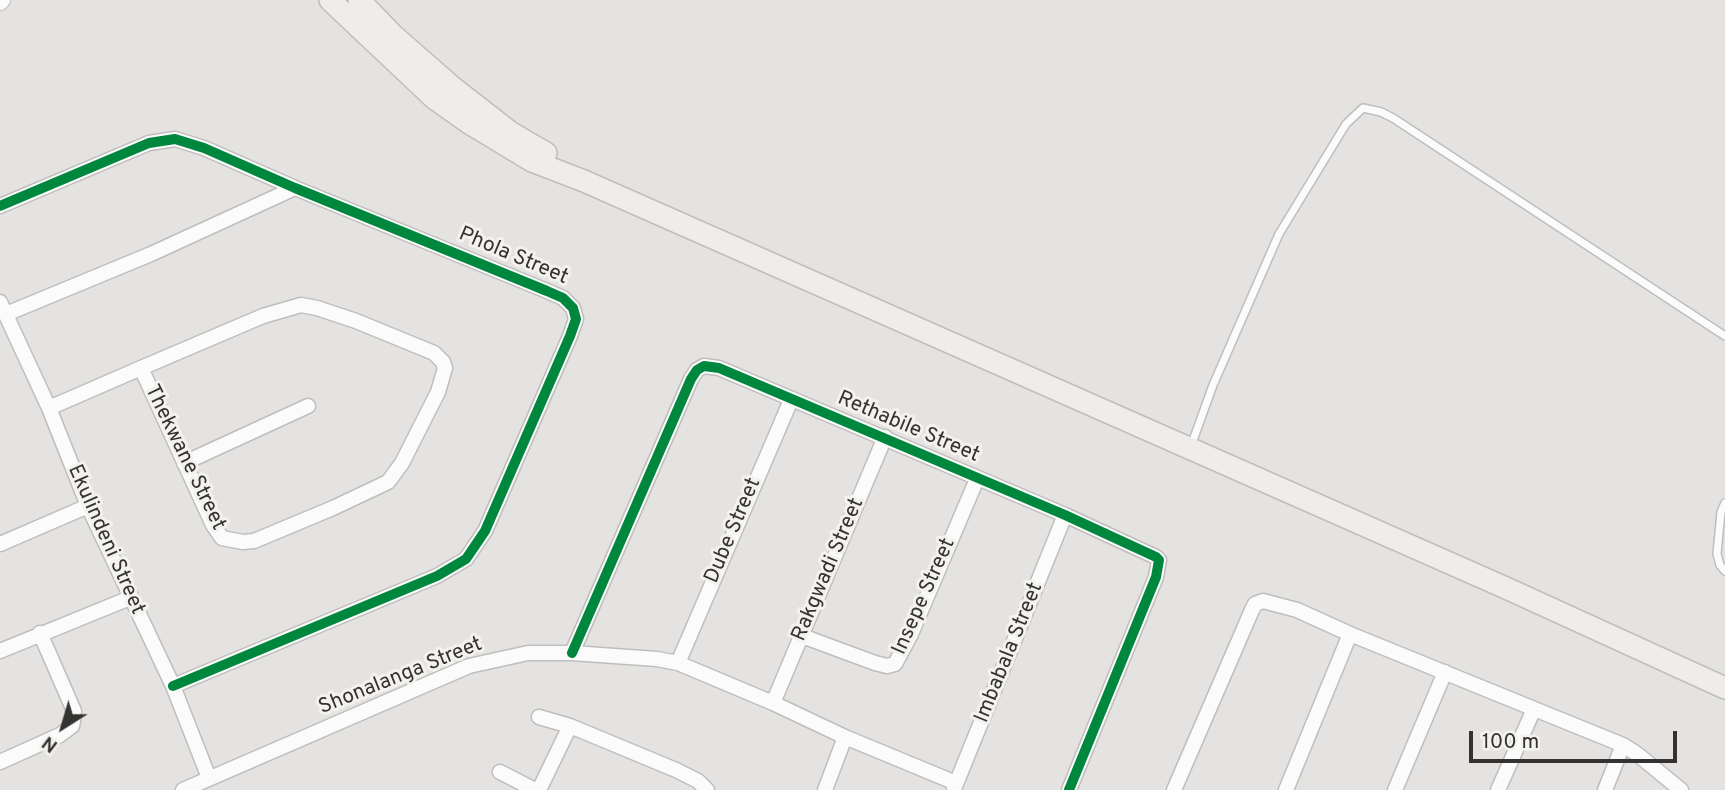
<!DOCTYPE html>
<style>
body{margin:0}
#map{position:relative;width:1725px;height:790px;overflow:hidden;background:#e4e3e2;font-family:Overpass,sans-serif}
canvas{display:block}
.north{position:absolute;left:28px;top:692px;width:70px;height:70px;-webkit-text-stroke:5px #f3f2ee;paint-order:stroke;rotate:217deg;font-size:19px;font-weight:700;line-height:28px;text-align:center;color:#343332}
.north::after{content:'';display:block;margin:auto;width:24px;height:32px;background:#343332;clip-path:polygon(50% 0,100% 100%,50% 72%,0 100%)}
.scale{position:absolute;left:1469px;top:731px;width:208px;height:32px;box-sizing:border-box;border:4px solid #343332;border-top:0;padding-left:9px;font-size:21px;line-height:24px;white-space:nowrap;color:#343332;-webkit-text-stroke:5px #f3f2ee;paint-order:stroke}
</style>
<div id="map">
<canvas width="1725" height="790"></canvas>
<div class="north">N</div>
<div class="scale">100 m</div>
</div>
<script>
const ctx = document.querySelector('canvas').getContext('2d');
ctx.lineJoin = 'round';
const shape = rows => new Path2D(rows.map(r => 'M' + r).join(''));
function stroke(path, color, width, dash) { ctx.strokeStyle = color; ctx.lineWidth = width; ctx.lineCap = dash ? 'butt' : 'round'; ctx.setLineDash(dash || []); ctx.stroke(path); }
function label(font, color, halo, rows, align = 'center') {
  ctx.font = font + ' Overpass,sans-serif'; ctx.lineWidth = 6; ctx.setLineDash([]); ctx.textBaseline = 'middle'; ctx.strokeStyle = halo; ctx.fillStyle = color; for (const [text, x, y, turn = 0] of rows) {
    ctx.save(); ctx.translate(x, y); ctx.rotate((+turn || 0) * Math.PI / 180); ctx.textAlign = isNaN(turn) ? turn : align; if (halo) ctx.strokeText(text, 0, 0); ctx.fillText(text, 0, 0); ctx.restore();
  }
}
const service = shape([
 [1191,446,1213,385,1279,234,1346,124,1363,108,1381,112,1393,118,1725,336],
 [1725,503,1721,512,1717,554,1720,565,1725,571]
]);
const minor = shape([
 [0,206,149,143,175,139,204,148,295,188,547,291,563,298,573,308,576,319,570,336,485,531,466,559,437,576,173,686],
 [0,302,49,408,88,506,173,686,209,778],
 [6,314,151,254,295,188],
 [49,408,141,368,263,316,301,305,317,308,356,321,434,353,443,362,445,368,438,392,402,463,388,482,333,508,254,541,243,542,222,538,213,525,141,368],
 [184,463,308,406],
 [0,544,88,506],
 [802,636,875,663,887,666,895,664,911,634,977,479],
 [0,651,130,598],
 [572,653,691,379,697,370,704,366,719,368,1065,515,1156,557,1159,560,1156,577,1069,790],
 [678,663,791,400],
 [773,703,885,437],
 [539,717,570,726,676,770,698,781,707,790],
 [0,762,60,735,72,726,73,721,74,711,40,633],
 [500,772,535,790],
 [954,789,1065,515],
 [183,790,469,666,528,653,572,653,657,659,678,663,773,703,845,737,956,783],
 [539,790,570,726],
 [825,790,845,737],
 [1174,790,1252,610,1255,604,1263,601,1297,610,1350,634,1623,745,1637,754,1681,790],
 [1286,790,1350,634],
 [1395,790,1445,672],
 [1498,790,1534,709],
 [1605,790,1623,745]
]);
const tertiary = shape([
 [0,1,1,0]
]);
const secondary = shape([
 [330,0,435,99,469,123,532,161,584,181,1506,588,1725,688],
 [359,0,394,36,451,86,510,132,546,153]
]);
stroke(service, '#bfbebd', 10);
stroke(minor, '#bfbebd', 17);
stroke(tertiary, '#bfbebd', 20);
stroke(secondary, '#bfbebd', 24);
stroke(service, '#fbfbfb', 7);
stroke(minor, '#fbfbfb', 14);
stroke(tertiary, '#fbfbfb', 18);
stroke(secondary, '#efedea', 21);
stroke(shape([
 [0,206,149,143,175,139,204,148,295,188,547,291,563,298,573,308,576,319,570,336,485,531,466,559,437,576,173,686],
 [572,653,691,379,697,370,704,366,719,368,1065,515,1156,557,1159,560,1156,577,1069,790]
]), '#00873e', 10);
label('21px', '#343332', '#f3f2ee', [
 ["Phola Street",513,257,23],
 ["Rethabile Street",908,428,23],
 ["Thekwane Street",184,458,64],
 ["Dube Street",734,531,-67],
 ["Ekulindeni Street",105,540,66],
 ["Rakgwadi Street",829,570,-67],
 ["Insepe Street",925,597,-66],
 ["Imbabala Street",1010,653,-68],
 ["Shonalanga Street",401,677,-22]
]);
</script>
